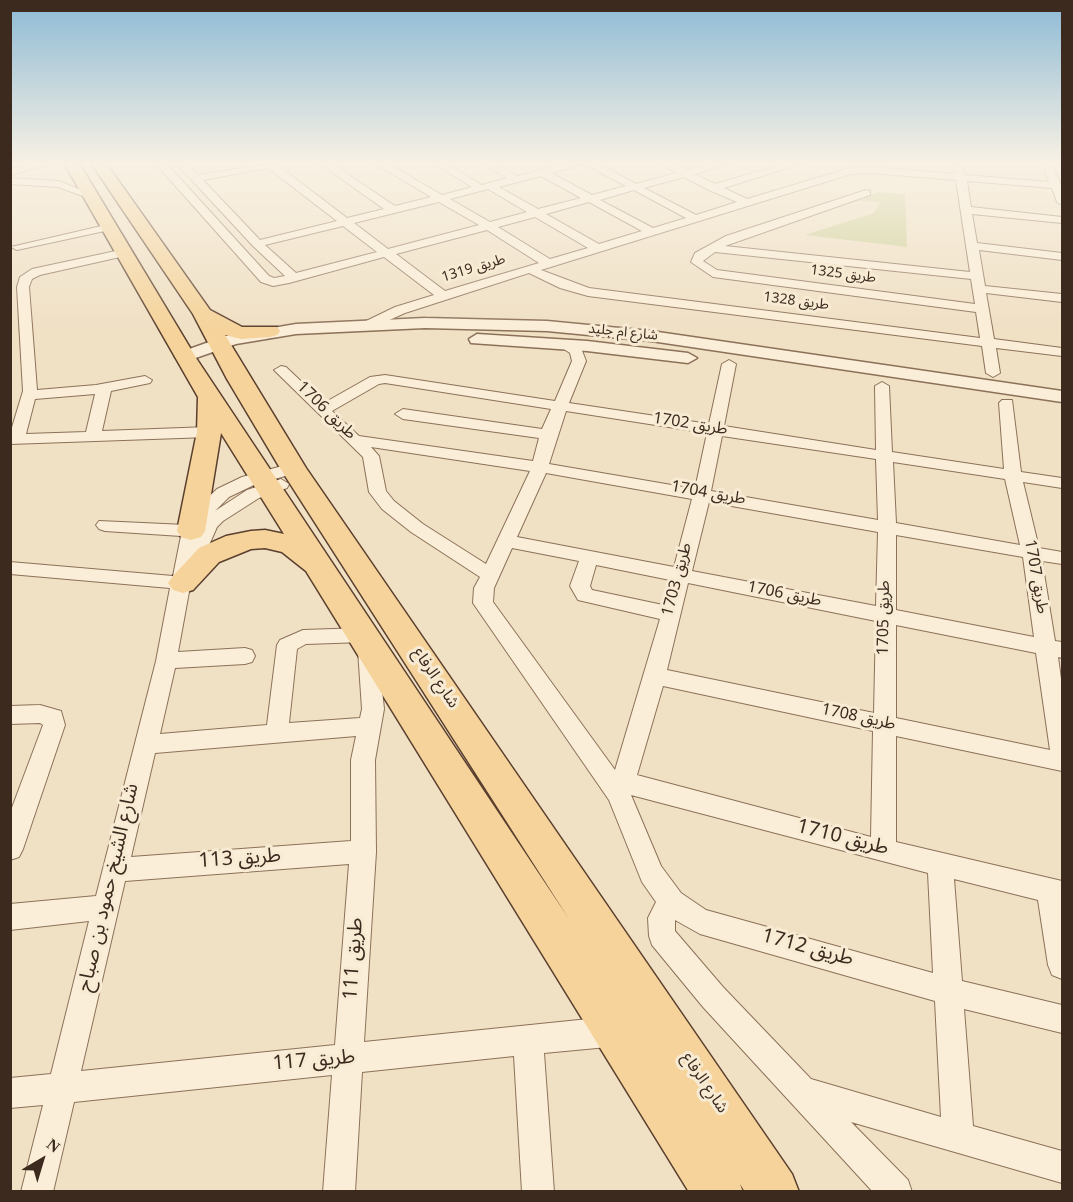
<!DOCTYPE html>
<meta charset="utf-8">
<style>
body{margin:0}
#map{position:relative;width:1073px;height:1202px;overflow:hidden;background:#f0e0c4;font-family:Georgia,serif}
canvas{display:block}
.frame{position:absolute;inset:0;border:12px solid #3c2a1e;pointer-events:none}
.north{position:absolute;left:12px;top:1130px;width:60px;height:60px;-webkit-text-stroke:4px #f7ebd4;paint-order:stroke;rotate:38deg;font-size:16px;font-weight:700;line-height:24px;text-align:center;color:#3c2a1e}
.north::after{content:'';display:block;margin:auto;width:21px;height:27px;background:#3c2a1e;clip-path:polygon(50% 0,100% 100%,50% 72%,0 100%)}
</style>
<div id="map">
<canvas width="1073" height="1202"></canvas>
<div class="frame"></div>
<div class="north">N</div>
</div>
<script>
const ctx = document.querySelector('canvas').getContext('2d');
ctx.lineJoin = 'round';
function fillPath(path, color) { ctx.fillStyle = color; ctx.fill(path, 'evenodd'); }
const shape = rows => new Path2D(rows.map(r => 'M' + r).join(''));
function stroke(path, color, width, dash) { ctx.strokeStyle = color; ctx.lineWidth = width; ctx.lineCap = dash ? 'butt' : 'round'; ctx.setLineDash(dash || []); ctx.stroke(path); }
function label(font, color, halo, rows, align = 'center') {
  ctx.font = font + ' Georgia,"Noto Sans Arabic",serif'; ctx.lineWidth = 6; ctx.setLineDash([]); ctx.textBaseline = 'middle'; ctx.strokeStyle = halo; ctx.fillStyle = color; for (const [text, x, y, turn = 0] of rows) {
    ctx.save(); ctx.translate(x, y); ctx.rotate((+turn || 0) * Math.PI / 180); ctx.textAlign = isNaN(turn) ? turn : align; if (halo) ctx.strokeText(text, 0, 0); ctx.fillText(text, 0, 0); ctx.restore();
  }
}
fillPath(shape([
 [877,192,905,194,907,247,805,235,874,213,880,202,859,201]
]), '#cdcf97');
const minor = shape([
 [34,163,54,163,10,175,10,169,34,163],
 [155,163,166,163,269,276,274,278,285,276,253,246,176,163,187,163,198,175,275,163,347,218,384,209,319,163,331,163,395,206,431,197,374,163,387,163,442,195,472,187,433,163,446,163,482,185,507,178,482,163,495,163,517,176,567,163,597,163,636,184,676,173,659,163,673,163,687,170,712,163,730,163,695,174,715,184,786,163,803,163,724,188,747,199,850,168,871,167,955,174,954,166,961,163,965,175,1049,182,1042,163,1052,163,1060,183,1062,183,1062,205,1057,202,1052,188,967,181,971,207,1062,217,1062,223,972,214,977,243,1062,253,1062,260,979,250,985,286,1062,294,1062,302,986,293,994,339,1062,348,1062,356,996,348,1000,373,993,377,986,373,982,346,588,296,560,288,529,273,405,313,367,330,362,329,362,323,395,307,434,295,384,257,289,283,273,286,261,282,155,163],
 [585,164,586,165,626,186,592,195,551,173,585,164],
 [268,168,337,221,260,240,203,180,268,168],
 [871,173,956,180,970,272,725,246,870,195,870,191,866,190,726,236,695,253,691,262,713,277,976,312,980,338,589,288,541,270,851,174,871,173],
 [541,176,581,198,538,209,499,187,541,176],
 [684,177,709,190,737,202,696,215,644,188,684,177],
 [488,189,527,212,490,222,450,199,488,189],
 [634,190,686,218,653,228,600,200,634,190],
 [439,202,479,225,388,249,354,223,439,202],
 [589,202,642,231,599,244,546,214,589,202],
 [535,217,588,248,550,259,498,227,535,217],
 [343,226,377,252,296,273,265,245,343,226],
 [487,230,539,263,445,291,396,254,487,230],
 [715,252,971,279,975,304,717,270,703,261,715,252],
 [10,178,59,181,96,196,91,199,58,187,10,184,10,178],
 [110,224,116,227,114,229,17,250,11,247,110,224],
 [125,249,131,253,129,255,40,275,32,279,29,287,37,390,96,385,145,376,152,380,150,383,111,391,102,431,209,427,217,432,209,437,10,444,10,434,23,391,17,287,20,277,32,269,125,249],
 [95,394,86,432,26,434,35,399,95,394],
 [563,340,581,348,586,361,569,403,709,424,722,364,729,360,736,364,724,426,876,450,875,386,882,382,889,386,892,452,1004,469,999,403,1002,400,1012,400,1021,472,1062,478,1062,488,1023,482,1039,548,1062,552,1062,564,1042,561,1055,641,1062,642,1062,658,1058,657,1062,686,1062,771,896,736,896,842,1062,881,1062,979,1052,975,1048,965,1038,900,954,879,962,981,1062,1005,1062,1033,964,1009,973,1126,1062,1151,1062,1183,851,1122,908,1180,912,1192,873,1192,703,1007,652,945,649,936,648,918,656,902,642,882,609,800,473,603,474,588,480,577,411,532,382,509,369,492,363,457,274,370,281,366,286,367,324,403,370,377,385,375,555,401,572,361,570,353,556,344,563,340],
 [385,383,551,409,542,429,403,409,395,414,403,419,539,438,533,461,359,436,332,411,379,384,385,383],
 [566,411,707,433,695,489,549,464,566,411],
 [722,436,876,459,878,520,711,491,722,436],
 [371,447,530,471,486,564,423,524,394,501,386,491,379,456,371,447],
 [893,462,1005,479,1020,545,896,523,893,462],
 [546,473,692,499,674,567,517,537,546,473],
 [709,502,878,532,876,606,692,571,709,502],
 [896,535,1023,557,1034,637,896,610,896,535],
 [512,548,579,561,570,586,578,600,660,619,615,770,493,602,494,588,512,548],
 [596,565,670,580,663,605,592,590,590,586,596,565],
 [688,583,876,621,874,713,667,670,688,583],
 [896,625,1036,653,1050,750,896,718,896,625],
 [663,686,873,731,871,837,637,775,663,686],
 [631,795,928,873,933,973,706,910,681,893,661,866,631,795],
 [675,920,700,934,935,1001,941,1117,811,1079,723,987,675,931,675,920],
 [293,463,301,468,299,472,254,485,229,497,215,511,247,490,281,479,289,484,287,488,259,498,223,521,217,527,199,568,193,570,178,652,245,648,252,650,255,656,252,662,245,664,175,668,160,734,267,725,277,645,280,640,303,630,364,628,371,630,374,635,371,640,364,642,306,644,297,649,289,723,360,718,362,709,358,650,361,645,368,642,375,645,378,650,384,709,375,760,376,852,364,1042,618,1016,628,1021,633,1031,628,1041,618,1046,544,1053,554,1192,522,1192,514,1056,362,1072,355,1192,323,1192,332,1075,74,1102,53,1192,21,1192,43,1105,10,1108,10,1078,51,1074,89,921,10,930,10,904,96,896,156,661,170,588,10,574,10,562,173,576,181,536,105,531,99,529,96,525,99,521,186,525,199,506,217,489,242,477,293,463],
 [356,736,351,760,351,841,131,857,155,753,356,736],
 [349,864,335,1045,81,1071,125,881,349,864],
 [40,705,61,711,65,725,23,849,19,857,10,860,10,813,43,725,40,723,10,724,10,706,40,705]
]);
const tertiary = shape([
 [425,318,547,321,651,331,1062,391,1062,402,651,341,547,331,425,328,296,334,236,344,184,362,175,357,178,353,226,336,296,324,425,318],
 [477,334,587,341,688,353,697,358,688,363,587,351,471,343,469,339,477,334]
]);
const primary = shape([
 [64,163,79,163,198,361,569,919,280,468,227,379,193,314,91,163,106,163,210,310,242,327,277,327,280,331,277,335,270,337,241,339,225,335,306,468,792,1174,799,1192,745,1192,740,1184,743,1192,689,1192,306,571,282,552,265,548,251,549,219,562,193,590,183,593,173,590,168,583,173,576,199,548,226,536,251,531,265,530,284,534,221,433,205,531,201,537,191,540,181,537,177,531,197,432,198,397,64,163]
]);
stroke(minor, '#8c7159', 2);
stroke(tertiary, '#8c7159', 3);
stroke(primary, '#5a3f2e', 3);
fillPath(minor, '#fbeed8');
fillPath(tertiary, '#fbeed8');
fillPath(primary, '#f5d39a');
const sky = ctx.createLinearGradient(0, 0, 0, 332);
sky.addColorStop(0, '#8dbad5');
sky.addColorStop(0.49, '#f8f1e4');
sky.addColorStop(1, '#f8f1e400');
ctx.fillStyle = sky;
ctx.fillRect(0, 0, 1073, 332);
label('14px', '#3c2a1e', '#f7ebd4', [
 ["طريق 1319",474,270,-17],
 ["طريق 1325",843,276,7],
 ["طريق 1328",796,303,7],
 ["شارع ام جليد",623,334,6]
]);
label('16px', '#3c2a1e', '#f7ebd4', [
 ["طريق 1706",325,412,44],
 ["طريق 1702",690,426,9],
 ["طريق 1704",708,495,10],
 ["طريق 1707",1034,577,80],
 ["طريق 1703",679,580,-75],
 ["طريق 1706",784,596,11],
 ["طريق 1705",886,618,-89],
 ["شارع الرفاع",434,679,56],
 ["طريق 1708",858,719,12],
 ["شارع الرفاع",703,1084,56]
]);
label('20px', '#3c2a1e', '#f7ebd4', [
 ["طريق 1710",842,840,14],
 ["طريق 113",240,861,-4],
 ["شارع الشيخ حمود بن صباح",111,888,-77],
 ["طريق 1712",807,950,15],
 ["طريق 111",356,959,-86],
 ["طريق 117",314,1063,-5]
]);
</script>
